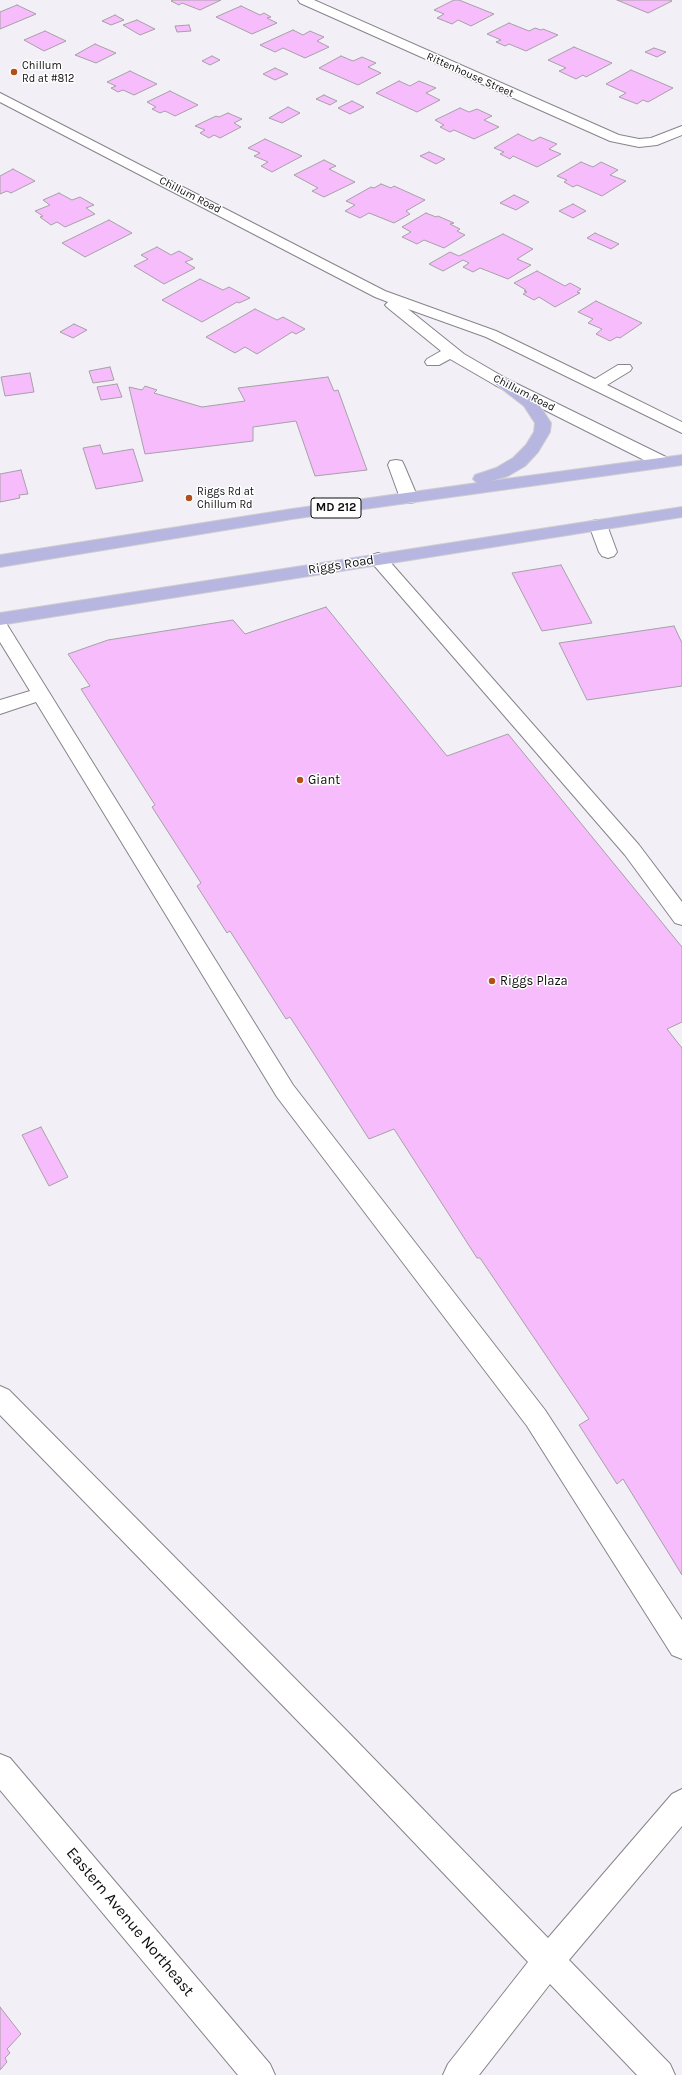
<!DOCTYPE html>
<style>
body{margin:0}
canvas{display:block;background:#f2eff6}
</style>
<canvas width="682" height="2075"></canvas>
<script>
const ctx = document.querySelector('canvas').getContext('2d');
ctx.lineJoin = 'round';
function fillPath(path, color) { ctx.fillStyle = color; ctx.fill(path, 'evenodd'); }
const shape = rows => new Path2D(rows.map(r => 'M' + r).join(''));
function stroke(path, color, width, dash) { ctx.strokeStyle = color; ctx.lineWidth = width; ctx.lineCap = dash ? 'butt' : 'round'; ctx.setLineDash(dash || []); ctx.stroke(path); }
function label(font, color, halo, rows, align = 'center') {
  ctx.font = font + ' Karla,sans-serif'; ctx.lineWidth = 3; ctx.setLineDash([]); ctx.textBaseline = 'middle'; ctx.strokeStyle = halo; ctx.fillStyle = color; for (const [text, x, y, turn = 0] of rows) {
    ctx.save(); ctx.translate(x, y); ctx.rotate((+turn || 0) * Math.PI / 180); ctx.textAlign = isNaN(turn) ? turn : align; if (halo) ctx.strokeText(text, 0, 0); ctx.fillText(text, 0, 0); ctx.restore();
  }
}
const building = shape([
 [173,0,221,0,200,10,182,3,179,5,171,1,173,0],
 [454,0,459,0,494,14,471,26,458,20,452,24,437,18,444,14,434,10,454,0],
 [617,0,670,0,672,1,648,13,617,0],
 [17,5,36,14,0,29,0,12,17,5],
 [241,6,260,15,264,13,271,17,267,18,277,23,252,34,216,17,241,6],
 [115,15,124,20,111,25,102,21,115,15],
 [137,20,155,29,140,35,123,25,137,20],
 [509,23,529,31,535,28,541,30,543,29,558,35,526,51,509,44,505,46,496,42,501,40,487,34,509,23],
 [189,25,191,31,177,32,175,26,189,25],
 [293,30,303,35,310,31,324,37,317,41,329,47,305,58,283,48,275,52,260,45,293,30],
 [45,31,66,41,44,51,24,40,45,31],
 [95,44,116,53,96,63,75,55,95,44],
 [574,47,612,63,586,77,583,75,576,79,559,71,566,68,548,60,574,47],
 [654,48,666,52,657,57,645,52,654,48],
 [212,56,220,60,210,65,202,61,212,56],
 [341,56,353,61,362,57,376,63,368,67,381,73,358,85,319,68,341,56],
 [275,68,288,74,275,80,263,74,275,68],
 [631,70,673,88,648,102,643,100,637,104,619,97,626,93,606,84,631,70],
 [130,71,157,84,134,95,123,90,118,92,111,88,116,86,107,82,130,71],
 [399,81,410,86,419,81,436,88,426,93,440,100,417,112,376,93,399,81],
 [170,91,198,105,175,116,165,111,160,113,152,109,156,107,147,102,170,91],
 [324,95,337,101,330,105,316,99,324,95],
 [352,101,364,107,350,114,338,108,352,101],
 [288,107,300,113,282,123,269,118,288,107],
 [460,108,469,112,477,109,492,116,484,120,499,127,474,139,454,130,450,132,440,127,444,125,435,120,460,108],
 [228,113,242,119,234,123,241,127,220,138,214,135,209,138,200,133,205,130,195,126,216,116,219,117,228,113],
 [518,134,533,141,540,137,557,144,549,149,561,154,537,167,513,156,510,159,500,154,504,152,494,148,518,134],
 [265,139,302,156,272,172,261,166,268,162,254,156,260,153,248,148,265,139],
 [429,152,445,159,436,164,420,156,429,152],
 [324,160,336,166,329,169,355,182,324,197,312,191,318,188,294,175,324,160],
 [581,162,593,167,601,162,618,170,610,175,626,181,602,196,577,185,573,187,564,182,567,180,557,176,581,162],
 [13,169,35,181,11,193,7,191,0,194,0,176,13,169],
 [381,184,391,188,394,186,425,200,406,211,410,214,394,223,369,213,360,218,345,211,355,205,346,201,371,187,374,188,381,184],
 [59,193,72,200,80,197,94,205,86,208,95,214,65,227,57,222,51,225,40,217,43,216,35,211,50,205,43,200,59,193],
 [514,195,529,202,516,210,500,203,514,195],
 [573,204,586,211,573,218,559,211,573,204],
 [426,213,436,217,438,216,454,223,450,224,460,229,457,231,465,235,444,248,424,240,417,244,402,237,411,232,402,227,426,213],
 [109,220,132,233,85,257,62,243,109,220],
 [595,233,619,244,611,249,587,238,595,233],
 [503,234,533,249,517,259,531,265,508,279,480,268,473,272,463,267,469,263,463,260,443,271,429,264,450,252,459,256,503,234],
 [157,247,171,255,179,251,193,259,185,262,195,268,164,284,134,266,148,259,141,255,157,247],
 [537,271,565,286,570,283,581,289,577,292,580,293,555,307,539,297,534,300,523,294,527,292,524,291,526,290,514,283,537,271],
 [200,279,223,290,229,287,250,298,239,303,237,302,202,322,162,300,200,279],
 [596,301,642,323,620,338,617,337,610,341,596,334,602,329,588,323,593,319,578,312,596,301],
 [255,309,277,320,283,317,305,329,296,334,292,332,257,354,245,347,235,353,206,337,255,309],
 [74,324,87,330,73,338,60,332,74,324],
 [110,367,114,380,93,383,89,371,110,367],
 [30,373,34,392,5,396,1,377,30,373],
 [328,377,334,391,338,390,367,470,315,476,296,421,253,427,253,441,145,454,129,387,142,390,145,386,157,390,154,393,202,407,245,401,238,388,328,377],
 [117,384,122,397,101,400,97,387,117,384],
 [100,445,103,454,133,449,143,481,96,489,83,448,100,445],
 [21,470,28,494,19,495,20,498,0,502,0,474,21,470],
 [561,565,592,623,542,631,512,573,561,565],
 [326,607,447,756,508,734,682,947,682,1022,667,1029,682,1048,682,1575,623,1479,617,1484,579,1425,589,1419,480,1258,477,1258,394,1129,369,1139,290,1017,286,1019,230,931,227,933,197,886,201,883,152,807,155,805,81,689,90,686,68,654,108,640,233,620,245,634,326,607],
 [674,626,682,643,682,686,587,700,559,643,674,626],
 [41,1127,68,1177,49,1186,22,1135,41,1127],
 [0,2007,21,2034,7,2049,10,2053,5,2058,7,2062,0,2070,0,2007]
]);
fillPath(building, '#f6bcfb');
stroke(building, '#a6a1a6', 1);
const minor = shape([
 [298,0,314,0,619,135,639,139,651,138,682,126,682,135,657,145,639,147,610,141,300,3,298,0],
 [0,93,385,291,496,331,595,379,618,365,630,365,632,368,630,371,607,385,682,422,682,433,486,337,408,309,464,354,507,379,668,458,670,462,668,466,662,467,656,466,495,385,450,359,439,365,427,365,425,362,427,359,441,351,388,308,385,305,388,302,375,297,0,102,0,93],
 [396,460,402,461,404,465,418,498,415,502,409,503,403,502,400,498,388,465,390,461,396,460],
 [598,520,604,521,607,525,617,552,614,556,608,558,602,556,599,552,589,525,592,521,598,520],
 [378,553,384,555,639,845,682,902,682,925,675,923,625,855,372,563,369,559,372,555,378,553],
 [0,621,6,623,293,1085,545,1410,682,1620,682,1659,672,1655,527,1426,277,1097,36,702,0,714,0,700,30,691,0,642,0,621],
 [0,1386,9,1390,348,1732,548,1938,672,1794,682,1789,682,1826,569,1960,670,2064,675,2075,637,2075,550,1984,479,2075,443,2075,448,2064,528,1962,328,1752,0,1415,0,1386],
 [0,1754,10,1758,270,2064,275,2075,238,2075,0,1790,0,1754]
]);
const major = shape([
 [501,377,507,379,536,400,551,423,550,432,538,452,525,466,508,476,491,481,682,455,682,465,292,519,0,567,0,555,292,509,477,483,473,479,475,475,496,468,513,458,526,445,534,432,535,423,524,406,493,382,495,379,501,377],
 [682,507,682,517,0,625,0,613,682,507]
]);
stroke(minor, '#87848b', 2);
stroke(major, '#cfcecf', 2);
fillPath(minor, '#fff');
fillPath(major, '#b7b6e0');
for (const [x, y, r, color] of [
 [14,72,4,"#b34f1b"],
 [189,498,4,"#b34f1b"],
 [300,780,4,"#b34f1b"],
 [492,981,4,"#b34f1b"]
]) { const dot = new Path2D(); dot.arc(x, y, r, 0, 2 * Math.PI); ctx.fillStyle = color; ctx.fill(dot); stroke(dot, '#fff', 1.5); }
label('11px', '#0d0c0e', '#fff', [
 ["Chillum",22,66],
 ["Rd at #812",22,79],
 ["Riggs Rd at",197,492],
 ["Chillum Rd",197,505]
], 'left');
label('11px', '#0d0c0e', '#fff', [
 ["Rittenhouse Street",470,75,24],
 ["Chillum Road",190,195,27],
 ["Chillum Road",524,393,27]
]);
for (const [x, y, w] of [
 [336,508,50]
]) { const box = new Path2D(); box.roundRect(x - w / 2, y - 10, w, 20, 3); ctx.fillStyle = '#fff'; ctx.fill(box); stroke(box, '#0d0c0e', 1); }
label('bold 12px', '#0d0c0e', null, [
 ["MD 212",336,508]
]);
label('13px', '#0d0c0e', '#fff', [
 ["Riggs Road",341,565,-9]
]);
label('13px', '#0d0c0e', '#fff', [
 ["Giant",308,780],
 ["Riggs Plaza",500,981]
], 'left');
label('16px', '#0d0c0e', '#fff', [
 ["Eastern Avenue Northeast",130,1922,50]
]);
</script>
